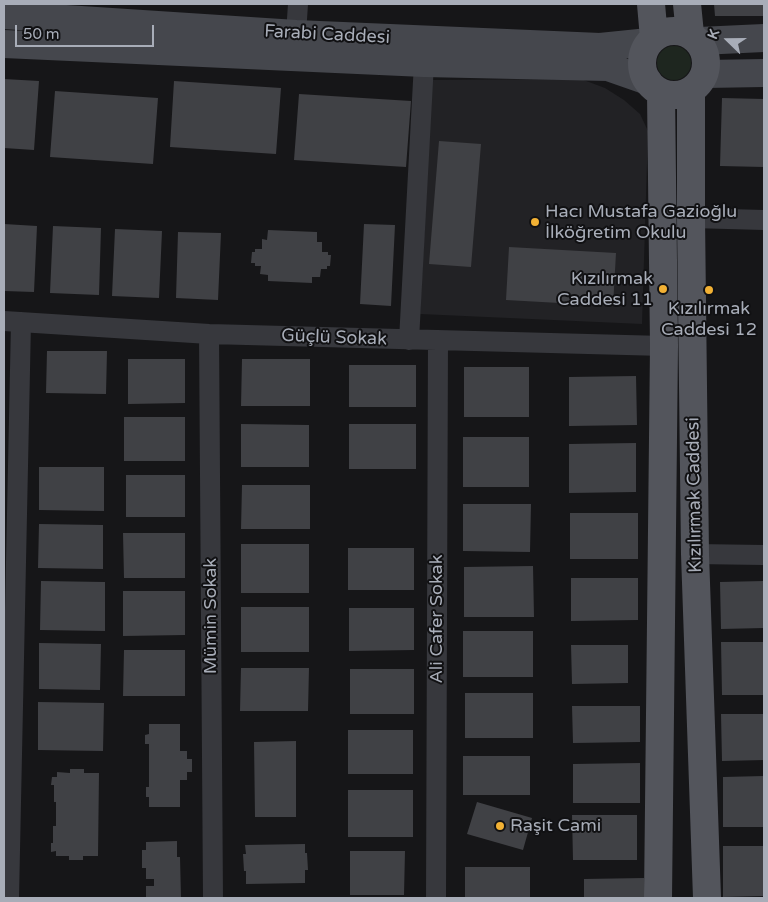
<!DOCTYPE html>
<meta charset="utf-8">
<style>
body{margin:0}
#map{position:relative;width:768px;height:902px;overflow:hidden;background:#161618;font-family:"Varela Round",sans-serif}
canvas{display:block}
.frame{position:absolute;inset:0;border:5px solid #a8adb8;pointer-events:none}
.north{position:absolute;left:703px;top:15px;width:50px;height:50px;-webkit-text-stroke:4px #111113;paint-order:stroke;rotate:292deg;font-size:14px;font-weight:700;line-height:20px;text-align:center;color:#a8adb8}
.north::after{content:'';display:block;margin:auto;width:18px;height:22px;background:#a8adb8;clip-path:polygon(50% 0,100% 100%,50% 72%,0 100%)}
.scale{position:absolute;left:15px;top:25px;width:139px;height:22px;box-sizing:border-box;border:2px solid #a8adb8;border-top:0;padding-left:6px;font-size:15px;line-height:18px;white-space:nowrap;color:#a8adb8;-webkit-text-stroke:4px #111113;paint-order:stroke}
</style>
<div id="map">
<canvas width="768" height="902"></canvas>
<div class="frame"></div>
<div class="north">K</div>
<div class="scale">50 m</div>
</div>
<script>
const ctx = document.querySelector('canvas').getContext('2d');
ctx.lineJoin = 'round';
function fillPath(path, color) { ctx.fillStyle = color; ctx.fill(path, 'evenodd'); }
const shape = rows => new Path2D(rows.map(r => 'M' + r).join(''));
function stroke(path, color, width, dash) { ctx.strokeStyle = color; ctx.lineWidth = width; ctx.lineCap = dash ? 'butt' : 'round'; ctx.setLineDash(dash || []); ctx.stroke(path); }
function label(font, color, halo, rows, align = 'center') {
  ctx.font = font + ' "Varela Round",sans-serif'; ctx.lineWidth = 4; ctx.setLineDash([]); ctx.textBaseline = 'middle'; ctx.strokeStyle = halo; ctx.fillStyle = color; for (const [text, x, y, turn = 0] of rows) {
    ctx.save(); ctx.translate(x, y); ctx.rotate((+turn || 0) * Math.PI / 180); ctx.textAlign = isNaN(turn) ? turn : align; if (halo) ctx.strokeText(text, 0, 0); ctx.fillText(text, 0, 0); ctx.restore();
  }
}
fillPath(shape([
 [581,79,605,88,624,100,640,114,648,131,642,324,420,314,432,80]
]), '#222225');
fillPath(shape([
 '657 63a17 17 0 1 1 34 0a17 17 0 1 1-34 0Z'
]), '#1e261f');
fillPath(shape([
 [714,4,764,4,764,16,715,16],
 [4,79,39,81,34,150,4,148],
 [174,81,281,88,276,154,170,147],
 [55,91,158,98,153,164,50,157],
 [299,94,411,101,406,167,294,160],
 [722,98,764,99,764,167,720,166],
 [439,141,481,144,471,267,429,264],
 [4,224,37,226,34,292,4,291],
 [364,224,395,225,391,306,360,304],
 [53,226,101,228,99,295,50,293],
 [115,229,162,231,159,298,112,296],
 [268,230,317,232,317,242,322,242,322,252,328,252,328,255,331,255,330,266,327,266,327,269,321,269,320,277,312,277,312,283,268,281,268,275,260,274,261,266,255,266,255,263,251,263,252,252,255,252,255,249,262,249,262,239,267,240],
 [178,232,221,233,218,300,176,298],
 [509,247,616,253,613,306,506,300],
 [47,351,107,351,106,394,46,393],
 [128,359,185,359,185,403,128,404],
 [242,359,310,359,310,406,241,406],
 [349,365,416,365,416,407,349,407],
 [464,367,529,367,529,417,464,417],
 [636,376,637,425,569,426,569,377],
 [124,417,185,417,185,461,124,461],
 [241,424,309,425,309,467,241,467],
 [349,424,416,424,416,469,349,469],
 [463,437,529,437,529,487,463,487],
 [636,443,636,492,569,493,569,444],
 [39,467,104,467,104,511,39,510],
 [126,475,185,475,185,517,126,517],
 [242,485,310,485,310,529,241,529],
 [463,504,531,504,530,552,463,551],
 [570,513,638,513,638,559,570,559],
 [39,524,103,525,103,569,38,568],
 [123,533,185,533,185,578,124,578],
 [241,544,309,544,309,593,241,593],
 [348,548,414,548,414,590,348,590],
 [533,566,534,617,464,617,464,567],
 [571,578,638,578,638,620,571,621],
 [41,581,105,582,105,631,40,630],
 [764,581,764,628,721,629,720,582],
 [123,591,185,591,185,635,123,636],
 [241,607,309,607,309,652,241,652],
 [349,608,414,608,414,650,349,651],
 [463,631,533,631,533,677,463,677],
 [721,642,764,642,764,695,722,695],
 [39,643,101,644,100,690,39,689],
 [571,645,628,645,628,683,572,684],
 [124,650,185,650,185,696,123,696],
 [241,668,309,668,308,711,240,711],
 [350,669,414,669,414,714,350,714],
 [465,693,533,693,533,738,465,738],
 [38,702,104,703,103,751,38,750],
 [572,706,640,706,640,742,573,743],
 [721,714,764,714,764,760,722,761],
 [149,724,180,724,180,751,187,751,187,759,192,759,192,772,187,772,187,780,180,780,180,807,149,807,149,797,146,797,146,787,149,787,149,744,145,744,145,735,149,734],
 [348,730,413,730,413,774,348,774],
 [296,741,296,817,255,817,254,742],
 [463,756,530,756,530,795,463,795],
 [640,763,640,803,573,803,573,764],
 [70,769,84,769,84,773,99,773,98,856,83,856,83,860,69,860,69,856,56,856,56,851,51,852,51,843,53,843,53,826,56,826,56,802,54,802,54,785,51,785,52,777,57,777,57,772,70,773],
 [764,776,764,827,723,827,723,777],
 [348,790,413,790,413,837,348,837],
 [477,802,532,818,523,850,467,834],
 [572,815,637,815,637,860,573,860],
 [177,841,177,857,180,857,181,898,146,898,146,886,154,886,154,879,146,879,146,868,142,868,142,850,146,850,146,842],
 [305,844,305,853,307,853,308,870,305,870,305,883,246,884,246,871,244,871,243,854,246,854,245,845],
 [723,846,764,846,764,896,723,897],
 [350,851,405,851,404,895,350,895],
 [465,867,530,867,530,898,465,898],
 [644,878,645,898,584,898,584,879]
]), '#404145');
stroke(shape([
 [296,34,298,4],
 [691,218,764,220],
 [4,321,209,334,664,346],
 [209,334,213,898],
 [409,340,424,63],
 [695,554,764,555],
 [9,898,21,322],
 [436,898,438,340]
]), '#37383d', 20);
stroke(shape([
 [4,15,296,34,600,47,649,42],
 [699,41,764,38],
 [4,44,424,63,608,67,648,81],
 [705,74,764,73]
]), '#45474d', 28);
stroke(shape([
 [651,4,654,38],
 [687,4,690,34],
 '642 63a32 32 0 1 1 64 0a32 32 0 1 1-64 0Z',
 [691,91,691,218,695,554,707,898],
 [658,898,664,346,661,93]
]), '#53555c', 28);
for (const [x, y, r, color] of [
 [535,222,5,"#f2b134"],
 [663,289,5,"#f2b134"],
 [709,290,5,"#f2b134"],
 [500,826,5,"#f2b134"]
]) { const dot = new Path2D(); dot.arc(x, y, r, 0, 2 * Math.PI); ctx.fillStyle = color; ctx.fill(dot); stroke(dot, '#111113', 2); }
label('18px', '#a8adb8', '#111113', [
 ["Farabi Caddesi",327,35,3],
 ["Güçlü Sokak",334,338,2],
 ["Kızılırmak Caddesi",695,495,-91],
 ["Mümin Sokak",211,616,-90],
 ["Ali Cafer Sokak",437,619,-90]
]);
label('18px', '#a8adb8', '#111113', [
 ["Hacı Mustafa Gazioğlu",545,212],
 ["İlköğretim Okulu",545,233],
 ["Kızılırmak",653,279,"right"],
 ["Caddesi 11",653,300,"right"],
 ["Kızılırmak",709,309,"center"],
 ["Caddesi 12",709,330,"center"],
 ["Raşit Cami",510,826]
], 'left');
</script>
